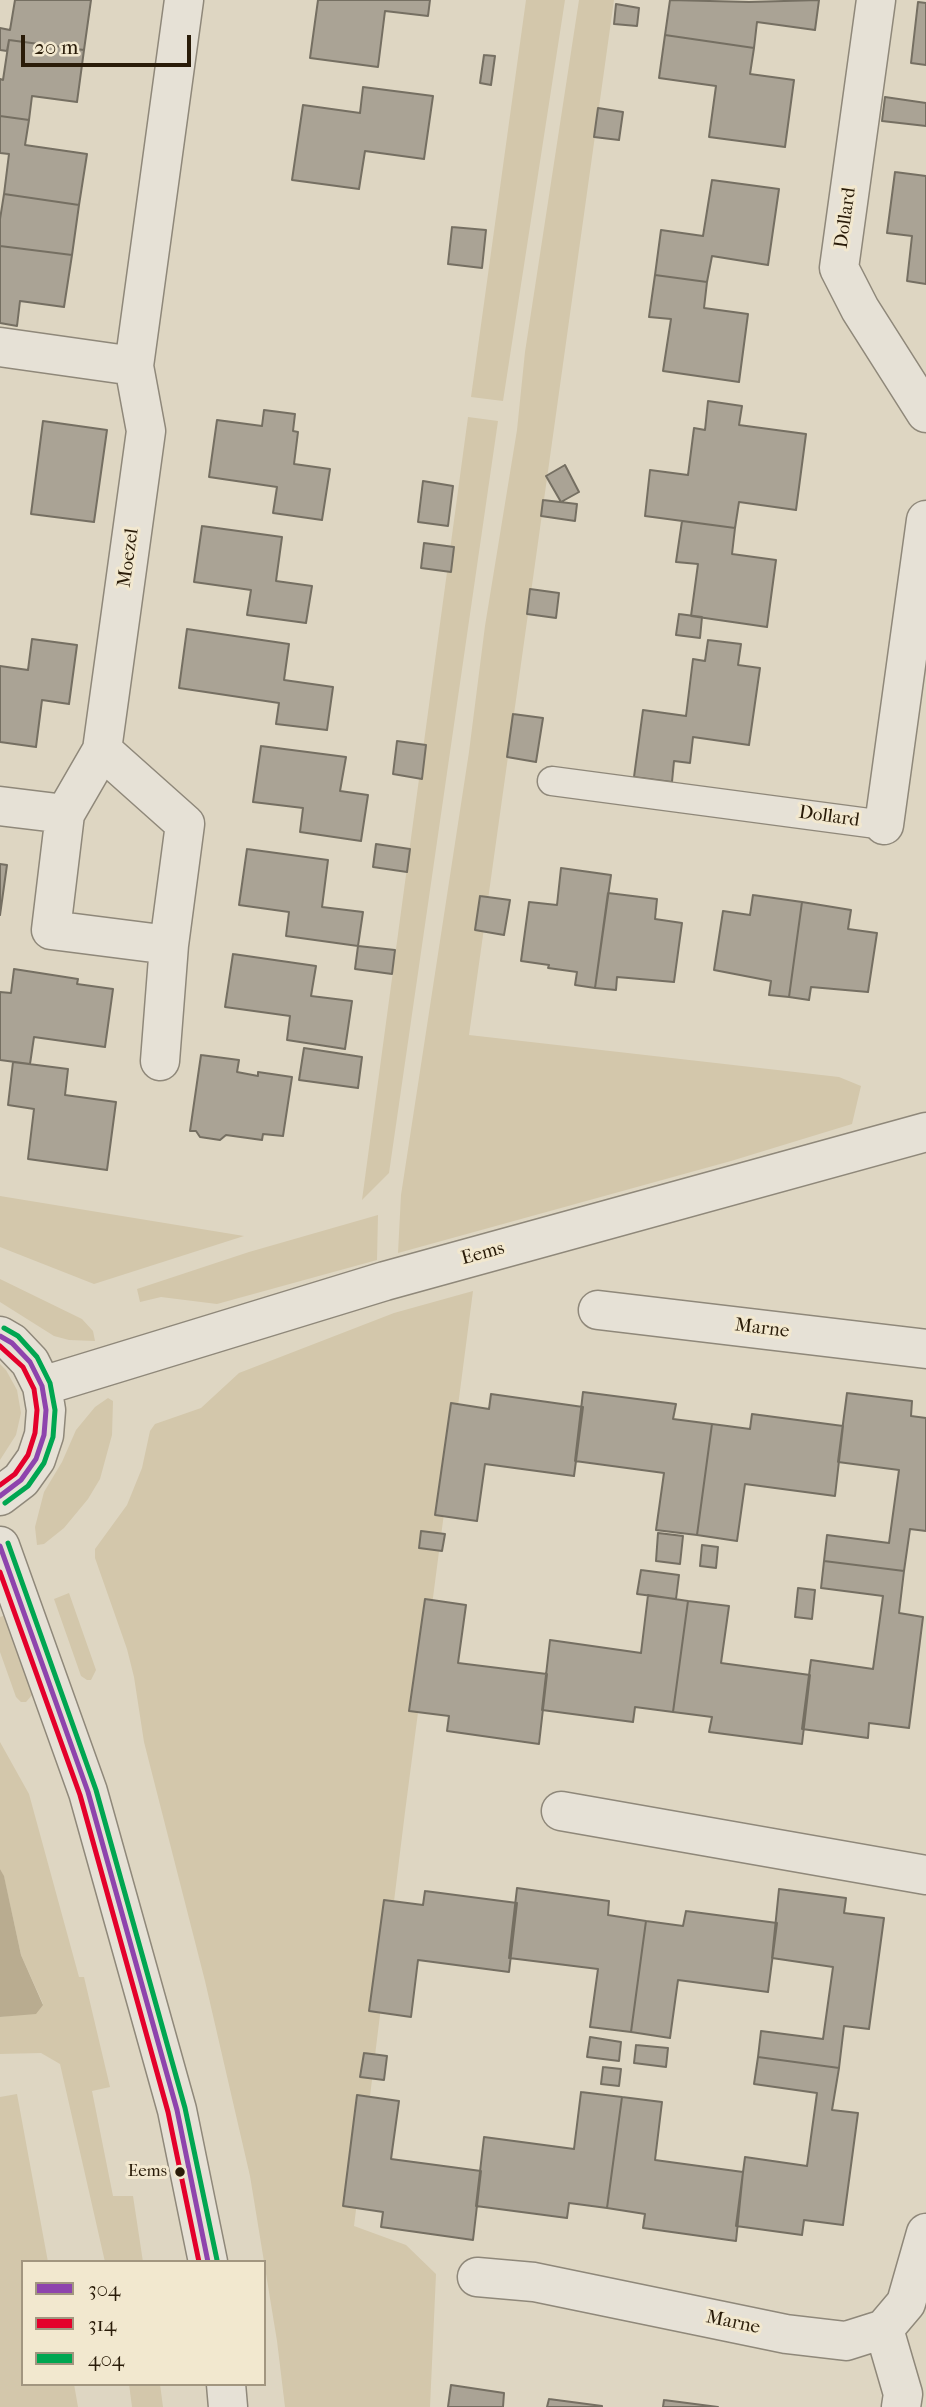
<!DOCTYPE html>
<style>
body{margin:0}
#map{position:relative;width:926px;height:2407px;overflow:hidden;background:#ded6c2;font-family:"IM FELL French Canon",serif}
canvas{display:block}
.legend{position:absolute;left:21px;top:2260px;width:245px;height:126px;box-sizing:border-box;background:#f2e8cf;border:2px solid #a29680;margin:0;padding:9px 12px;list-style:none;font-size:21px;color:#2a1c09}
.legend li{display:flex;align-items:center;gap:14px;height:35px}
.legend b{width:35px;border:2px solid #a29680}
.scale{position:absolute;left:21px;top:35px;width:170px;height:32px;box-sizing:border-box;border:4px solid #2a1c09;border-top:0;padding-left:9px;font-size:21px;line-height:24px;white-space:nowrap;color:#2a1c09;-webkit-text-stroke:5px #f2e8cf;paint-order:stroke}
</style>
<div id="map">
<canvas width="926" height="2407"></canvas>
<ul class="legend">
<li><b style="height:9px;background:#8e44ad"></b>304</li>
<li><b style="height:9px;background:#e4002b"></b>314</li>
<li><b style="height:9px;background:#00a651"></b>404</li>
</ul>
<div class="scale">20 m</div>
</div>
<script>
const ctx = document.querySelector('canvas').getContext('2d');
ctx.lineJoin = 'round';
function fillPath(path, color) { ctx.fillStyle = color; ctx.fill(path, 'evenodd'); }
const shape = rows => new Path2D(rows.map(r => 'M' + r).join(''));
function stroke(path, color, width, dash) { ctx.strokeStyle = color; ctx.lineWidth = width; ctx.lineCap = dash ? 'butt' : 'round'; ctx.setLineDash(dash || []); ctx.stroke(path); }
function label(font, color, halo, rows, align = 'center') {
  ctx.font = font + ' "IM FELL French Canon",serif'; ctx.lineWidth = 6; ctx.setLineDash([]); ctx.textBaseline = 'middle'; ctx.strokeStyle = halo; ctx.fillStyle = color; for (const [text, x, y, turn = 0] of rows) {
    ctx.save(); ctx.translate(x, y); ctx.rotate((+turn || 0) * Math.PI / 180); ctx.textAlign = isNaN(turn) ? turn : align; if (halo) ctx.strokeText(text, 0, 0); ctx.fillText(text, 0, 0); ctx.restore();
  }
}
fillPath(shape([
 [526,0,565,0,503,401,471,397],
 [579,0,614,0,469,1035,839,1077,861,1086,852,1124,731,1161,398,1253,401,1195,469,752,485,626,517,430,525,352],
 [468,417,498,421,389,1173,362,1200],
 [0,1196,244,1236,94,1284,0,1247],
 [378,1215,377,1260,217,1304,161,1297,140,1302,137,1289,249,1252],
 [0,1279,82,1319,93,1331,95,1341,69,1340,54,1336,0,1302],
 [473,1291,405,1812,354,2226,406,2245,436,2274,430,2407,285,2407,277,2341,250,2176,205,1981,144,1742,134,1677,127,1649,95,1558,95,1549,127,1505,142,1468,150,1431,155,1424,201,1408,239,1373,394,1313],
 [0,1364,6,1370,17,1390,21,1413,16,1435,0,1460],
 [108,1398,113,1401,112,1435,100,1479,88,1499,64,1528,44,1544,37,1545,35,1527,44,1492,62,1462,76,1430,95,1407],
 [69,1593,96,1670,91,1680,87,1680,81,1676,54,1599],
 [6,1615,33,1694,26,1702,21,1702,16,1697,0,1652,0,1617],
 [0,1742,29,1794,79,1977,84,1977,110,2087,92,2091,113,2196,133,2196,143,2262,105,2262,60,2064,41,2053,0,2054,0,2017,16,2015,43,2004,21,1955,4,1877,0,1869],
 [17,2094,48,2262,23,2262,23,2384,74,2384,78,2407,0,2407,0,2097],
 [129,2384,160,2384,163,2407,132,2407]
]), '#d3c7ab');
fillPath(shape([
 [0,1869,4,1876,21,1955,43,2005,36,2014,0,2017]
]), '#b9ac90');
const building = shape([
 [15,0,91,0,84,50,9,40,7,51,0,50,0,28,10,30,15,0],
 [318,0,430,0,428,16,385,11,378,67,310,58,318,0],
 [670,0,749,2,819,0,815,30,757,22,754,48,665,35,670,0],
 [918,2,926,3,926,65,911,63,918,2],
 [616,4,639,8,637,26,614,24,616,4],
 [665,35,754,48,750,74,794,80,785,147,709,137,716,86,659,78,665,35],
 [9,40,84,50,77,102,32,96,29,120,0,116,0,79,3,80,9,40],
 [484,55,495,56,491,85,480,83,484,55],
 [363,87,433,96,424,159,365,151,359,189,292,180,303,105,360,113,363,87],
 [885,97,926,103,926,126,882,121,885,97],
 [598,108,623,112,619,140,594,137,598,108],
 [0,116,29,120,25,145,87,154,79,205,4,194,9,154,0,153,0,116],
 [895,172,926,176,926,284,907,281,912,236,887,233,895,172],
 [712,180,779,189,768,265,712,256,707,282,655,275,661,230,703,236,712,180],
 [4,194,79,205,72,255,0,246,0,219,4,194],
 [452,227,486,230,482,268,448,264,452,227],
 [0,246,72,255,64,307,20,301,17,326,0,323,0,246],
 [655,275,707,282,704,308,748,314,739,382,663,371,671,319,649,317,655,275],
 [708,401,742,406,739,425,806,434,796,510,739,502,735,528,645,516,650,470,688,475,694,428,705,430,708,401],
 [264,410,295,414,293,431,298,432,294,464,330,469,322,520,273,513,277,487,209,477,217,420,262,426,264,410],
 [43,421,107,430,94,522,31,514,43,421],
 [565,465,579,492,561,502,546,476,565,465],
 [423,481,453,486,448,526,418,522,423,481],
 [543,500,577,504,575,521,541,516,543,500],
 [682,521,735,528,732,554,776,560,767,627,691,616,698,564,676,562,682,521],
 [202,526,282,537,276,581,312,586,306,623,247,615,251,590,194,582,202,526],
 [424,543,454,547,451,572,421,568,424,543],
 [530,589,559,593,556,618,527,614,530,589],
 [679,614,702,617,700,638,676,635,679,614],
 [187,629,289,644,284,680,333,687,327,730,276,724,279,703,179,688,187,629],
 [32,639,77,645,69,704,42,700,36,747,0,742,0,666,28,670,32,639],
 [708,640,741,644,738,665,760,668,749,745,693,737,690,763,674,761,672,782,634,777,643,710,686,716,693,659,705,661,708,640],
 [513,714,543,718,536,762,507,757,513,714],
 [397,741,426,745,422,779,393,774,397,741],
 [261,746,346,757,340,791,368,795,361,841,300,832,303,808,253,802,261,746],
 [376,844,410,849,407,872,373,867,376,844],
 [247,849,328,860,322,907,363,912,358,946,286,936,289,912,239,905,247,849],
 [0,864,7,865,0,915,0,864],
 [561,868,611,875,595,988,575,985,577,972,548,968,549,965,521,961,529,902,557,905,561,868],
 [608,893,657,899,655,919,682,923,674,982,617,977,616,990,595,988,608,893],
 [753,895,802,902,789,997,769,995,771,981,714,970,723,911,750,915,753,895],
 [480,896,510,900,504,935,475,930,480,896],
 [802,902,851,910,848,929,877,933,868,992,811,987,809,1000,789,997,802,902],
 [358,946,395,950,392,974,355,969,358,946],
 [233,954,316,966,311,996,352,1001,345,1049,287,1040,290,1016,225,1007,233,954],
 [14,969,78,979,77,984,113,989,105,1047,34,1037,30,1064,0,1060,0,992,11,993,14,969],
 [304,1048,362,1057,358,1088,299,1080,304,1048],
 [201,1055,239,1060,237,1072,258,1076,258,1072,292,1077,283,1136,263,1134,262,1140,226,1135,220,1140,200,1137,196,1131,190,1131,201,1055],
 [13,1062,68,1069,65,1095,116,1102,107,1170,28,1159,34,1109,8,1105,13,1062],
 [583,1392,676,1404,673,1419,712,1424,697,1535,656,1530,664,1473,575,1461,583,1392],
 [847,1393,912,1401,911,1416,926,1418,926,1531,910,1529,904,1571,824,1561,827,1535,889,1543,899,1470,838,1462,847,1393],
 [491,1394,583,1407,574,1476,485,1464,477,1521,435,1515,451,1403,489,1409,491,1394],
 [752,1414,843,1426,835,1496,745,1484,737,1541,697,1535,712,1424,750,1429,752,1414],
 [421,1531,445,1534,442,1551,419,1548,421,1531],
 [658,1533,683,1536,680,1564,656,1561,658,1533],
 [702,1545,718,1547,716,1568,700,1566,702,1545],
 [824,1561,904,1571,899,1613,923,1617,909,1728,869,1723,868,1738,802,1729,811,1660,873,1669,883,1596,821,1588,824,1561],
 [641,1570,679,1575,676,1599,637,1594,641,1570],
 [798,1588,815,1590,812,1619,795,1617,798,1588],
 [648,1595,688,1601,673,1712,635,1707,633,1722,542,1710,550,1640,641,1653,648,1595],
 [425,1599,466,1605,458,1663,547,1674,539,1744,447,1731,449,1716,409,1711,425,1599],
 [688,1601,729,1606,721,1663,810,1675,802,1744,709,1732,712,1717,673,1712,688,1601],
 [517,1888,609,1901,608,1915,646,1921,631,2032,590,2027,598,1969,509,1958,517,1888],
 [779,1889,846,1898,844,1913,884,1918,869,2029,844,2026,839,2068,758,2057,761,2031,823,2039,833,1967,772,1958,779,1889],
 [425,1891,517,1903,509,1972,418,1960,411,2017,369,2011,384,1900,423,1905,425,1891],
 [686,1911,777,1923,768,1992,678,1980,670,2038,631,2032,646,1921,683,1926,686,1911],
 [590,2037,621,2042,619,2061,587,2057,590,2037],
 [636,2045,668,2048,666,2067,634,2063,636,2045],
 [364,2053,387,2056,384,2080,360,2077,364,2053],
 [758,2057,839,2068,832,2110,858,2113,843,2225,804,2220,802,2235,736,2226,745,2157,807,2166,817,2093,754,2084,758,2057],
 [603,2067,621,2069,619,2086,601,2084,603,2067],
 [581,2092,622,2097,607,2208,569,2203,567,2218,476,2206,484,2137,574,2149,581,2092],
 [357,2095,399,2101,391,2159,481,2171,473,2240,381,2227,383,2212,343,2206,357,2095],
 [622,2097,662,2102,655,2160,743,2172,736,2241,643,2228,645,2214,607,2208,622,2097],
 [451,2385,504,2393,503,2407,448,2407,451,2385],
 [549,2399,602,2406,602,2407,547,2407,549,2399],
 [664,2400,718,2407,663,2407,664,2400]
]);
fillPath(building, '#aaa395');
stroke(building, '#756f62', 2);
const service = shape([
 [552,781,884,825]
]);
const minor = shape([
 [876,0,839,268,860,309,926,413],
 [0,347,134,366],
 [102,750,185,824,169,945,160,1061],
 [0,806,65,814],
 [884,825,926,520],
 [169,945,51,930,65,814,102,750,146,431,134,366,184,0],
 [598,1310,926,1349],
 [561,1811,926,1875],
 [477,2277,534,2282,786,2334,846,2341,884,2329,906,2303,926,2233],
 [884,2329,903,2394,901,2407]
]);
const tertiary = shape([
 [0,1336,12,1343,30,1362,42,1386,46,1410,44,1435,36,1459,21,1480,0,1496],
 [42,1386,385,1281,926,1132],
 [0,1546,88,1792,177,2110,208,2262],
 [226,2384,228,2407]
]);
stroke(service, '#8f887a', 31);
stroke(minor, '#8f887a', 41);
stroke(tertiary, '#8f887a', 41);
stroke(service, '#e6e1d6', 28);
stroke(minor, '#e6e1d6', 38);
stroke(tertiary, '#e6e1d6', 38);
stroke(shape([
 [0,1336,12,1343,30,1362,42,1386,46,1410,44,1435,36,1459,21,1480,0,1496],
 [0,1546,88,1792,177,2110,208,2262]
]), '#8e44ad', 5);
stroke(shape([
 [0,1346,23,1367,34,1389,37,1410,35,1433,28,1455,15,1474,0,1485],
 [0,1572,80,1795,168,2112,199,2262]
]), '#e4002b', 5);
stroke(shape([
 [4,1328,18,1336,37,1357,50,1383,55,1410,53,1437,44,1463,28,1486,5,1503],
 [8,1543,96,1790,185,2108,217,2260]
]), '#00a651', 5);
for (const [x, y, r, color] of [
 [180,2172,6,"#2a1c09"]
]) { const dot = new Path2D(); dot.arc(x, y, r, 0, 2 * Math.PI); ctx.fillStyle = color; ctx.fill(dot); stroke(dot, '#f2e8cf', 2.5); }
label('17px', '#2a1c09', '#f2e8cf', [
 ["Eems",167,2172]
], 'right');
label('19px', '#2a1c09', '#f2e8cf', [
 ["Dollard",846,218,-82],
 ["Moezel",129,558,-82],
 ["Dollard",829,817,8],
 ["Eems",483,1254,-15],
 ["Marne",762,1329,7],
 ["Marne",733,2323,12]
]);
</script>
